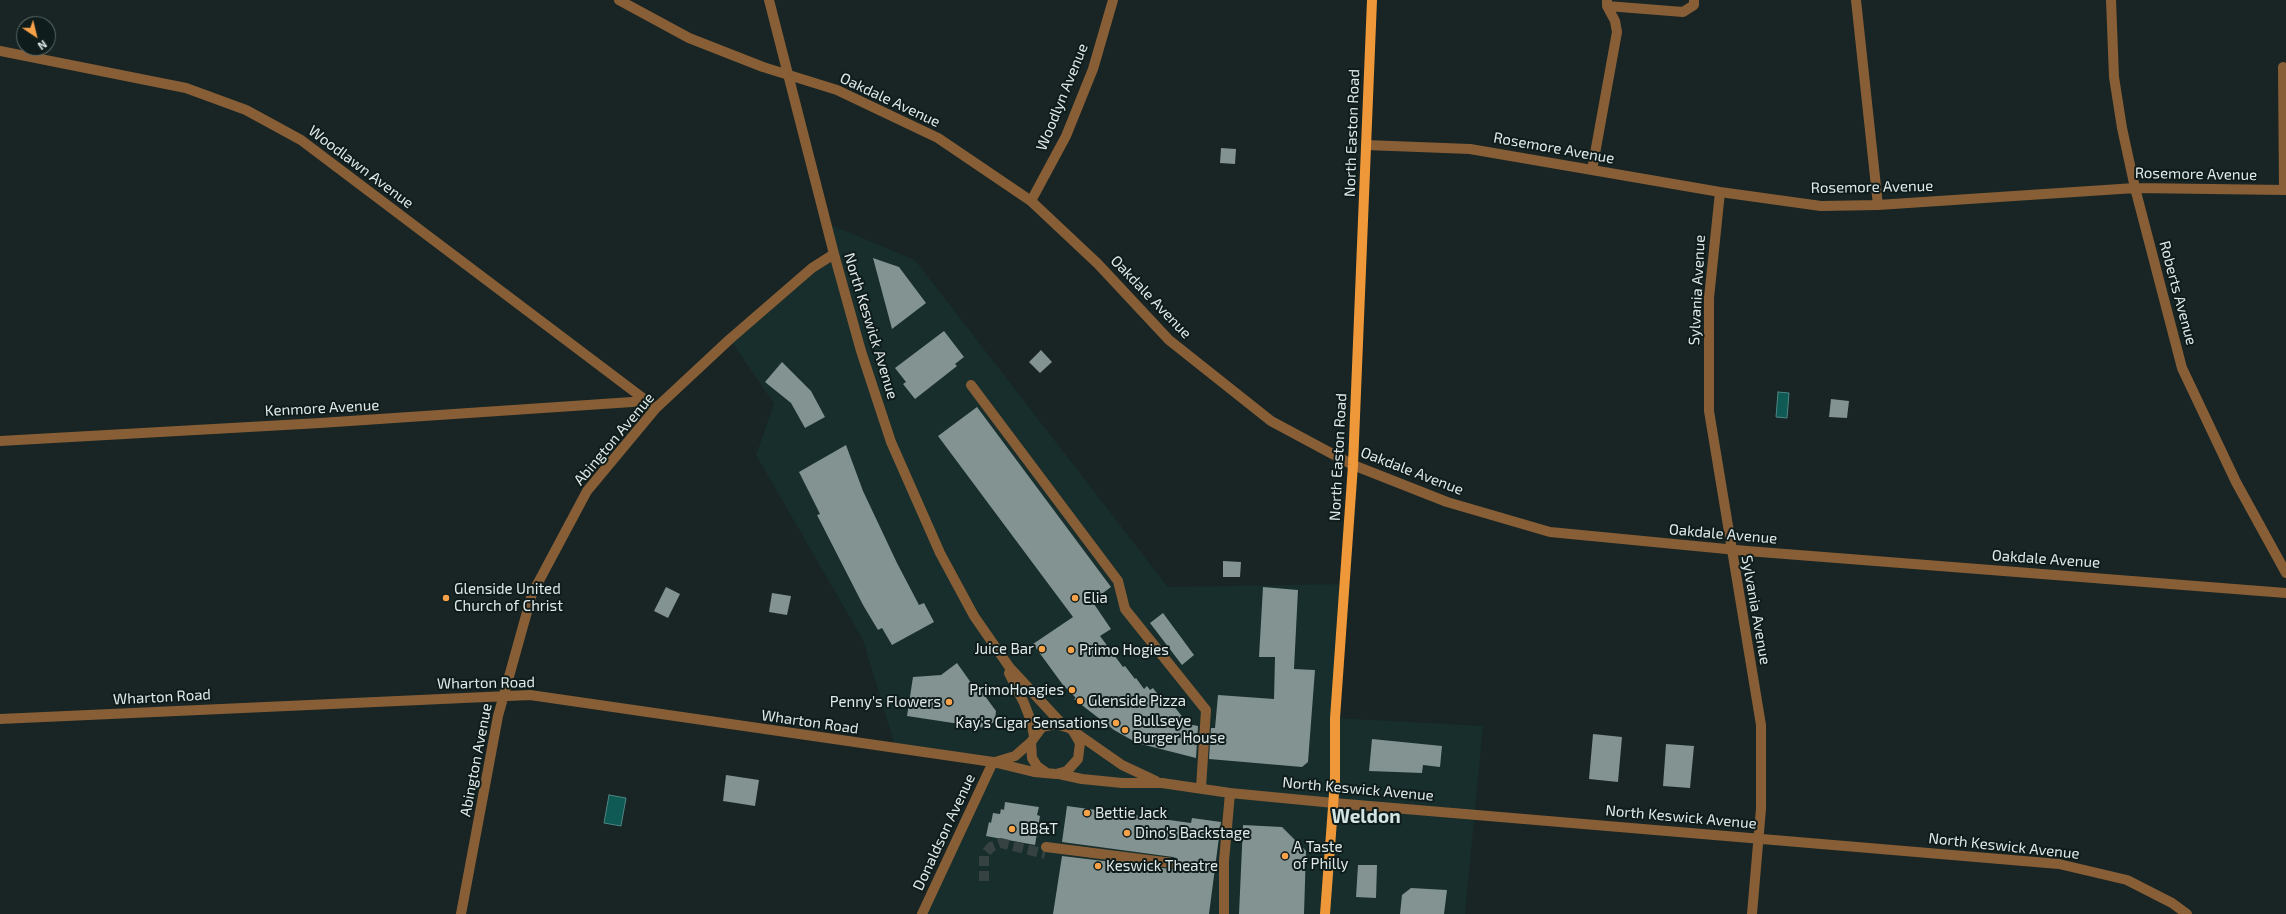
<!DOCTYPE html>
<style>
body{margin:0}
#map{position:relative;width:2286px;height:914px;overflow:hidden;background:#182524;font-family:"Exo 2",sans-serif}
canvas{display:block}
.north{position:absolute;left:16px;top:16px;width:40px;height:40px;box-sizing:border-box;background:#0e1c1b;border:1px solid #626e6d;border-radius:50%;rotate:145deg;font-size:11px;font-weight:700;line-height:16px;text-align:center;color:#e0e9e8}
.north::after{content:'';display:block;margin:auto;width:14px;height:18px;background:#f7a149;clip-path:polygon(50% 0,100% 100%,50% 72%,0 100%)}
</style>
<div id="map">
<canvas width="2286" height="914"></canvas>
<div class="north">N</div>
</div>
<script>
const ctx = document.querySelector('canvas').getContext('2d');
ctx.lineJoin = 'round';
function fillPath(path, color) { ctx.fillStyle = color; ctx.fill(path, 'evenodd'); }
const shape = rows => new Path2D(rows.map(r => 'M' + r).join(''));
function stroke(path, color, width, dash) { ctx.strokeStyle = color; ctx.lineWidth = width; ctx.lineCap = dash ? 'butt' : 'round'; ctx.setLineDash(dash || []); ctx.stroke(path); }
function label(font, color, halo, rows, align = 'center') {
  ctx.font = font + ' "Exo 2",sans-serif'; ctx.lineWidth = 4; ctx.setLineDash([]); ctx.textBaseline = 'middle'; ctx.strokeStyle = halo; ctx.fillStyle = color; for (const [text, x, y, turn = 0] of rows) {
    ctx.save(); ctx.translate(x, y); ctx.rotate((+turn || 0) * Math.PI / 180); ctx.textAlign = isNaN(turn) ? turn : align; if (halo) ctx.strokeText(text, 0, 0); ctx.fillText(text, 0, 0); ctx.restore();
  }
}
fillPath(shape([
 [826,223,915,260,1168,587,1346,584,1335,718,1483,726,1465,914,923,914,993,762,896,749,863,640,756,455,774,404,730,339,834,254]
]), '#172e2c');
const water = shape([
 [1778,392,1789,393,1787,418,1776,417,1778,392],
 [609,795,626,798,621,826,604,823,609,795]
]);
fillPath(water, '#105a56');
stroke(water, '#4e8582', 1);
fillPath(shape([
 [1221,148,1236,149,1235,164,1220,163],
 [873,258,899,267,926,303,892,329],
 [944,331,964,357,955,364,957,366,915,399,903,384,906,382,895,368],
 [1041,350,1052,362,1040,373,1029,362],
 [782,362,811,391,825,417,805,428,791,403,765,382],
 [1831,399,1849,401,1847,418,1829,417],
 [977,407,1111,587,1092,601,1111,629,1100,636,1123,667,1125,666,1135,679,1136,678,1144,689,1147,686,1150,690,1153,688,1161,699,1166,696,1188,724,1198,726,1196,758,1137,743,1114,730,1074,699,1076,698,1063,685,1033,644,1073,617,938,436],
 [846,445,863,491,897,563,919,605,924,603,934,622,892,645,882,628,878,630,863,605,817,515,820,514,799,472],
 [1223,561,1241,562,1240,577,1223,577],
 [666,587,680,594,668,618,654,611],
 [1263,587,1298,590,1294,669,1315,670,1308,762,1302,767,1209,759,1211,728,1215,728,1218,695,1274,699,1275,657,1259,657],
 [772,593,791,596,787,615,769,612],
 [1163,613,1194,655,1182,665,1150,623],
 [957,663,979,694,982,692,996,711,995,721,986,728,907,716,913,677,941,675],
 [1593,734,1622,737,1618,782,1589,779],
 [1372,739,1442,746,1440,767,1423,765,1422,773,1369,771],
 [1666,744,1694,746,1690,788,1663,786],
 [726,775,759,780,755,806,723,801],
 [1005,802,1039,807,1037,815,1040,816,1035,845,986,836,989,822,991,823,993,813,1000,814,1001,809,1004,810],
 [1067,806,1191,823,1192,818,1221,822,1209,914,1053,914,1062,856,1171,869,1177,867,1178,863,1176,858,1173,857,1062,842],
 [1243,825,1282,827,1306,851,1304,914,1239,914],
 [1358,865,1377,865,1376,898,1356,897],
 [1411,888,1447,890,1444,914,1400,914,1402,895]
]), '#829391');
stroke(shape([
 [984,881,984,855,991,847,1001,843,1045,854]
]), '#364241', 10, [10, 5]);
stroke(shape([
 [619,0,689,38,763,67,837,90,938,138,1031,201,1098,264,1169,340,1271,421,1353,465,1447,502,1550,532,1747,551,2286,593],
 [769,0,834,254,861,351,891,442,940,553,974,616,1010,668,1062,724],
 [1856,0,1878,205],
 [2111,0,2114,77,2122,128,2135,188,2182,368,2236,482,2286,573],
 [1607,6,1683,12,1694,5,1694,0],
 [0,51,186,88,246,110,301,140,656,408],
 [2283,67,2284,190],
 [1366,145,1470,149,1720,192,1821,206,1878,205,2135,188,2286,190],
 [1592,170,1617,32,1615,21,1607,6,1607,0],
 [1720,192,1709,298,1709,411,1761,725,1761,809,1752,914],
 [1031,201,1066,136,1093,69,1113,0],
 [971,385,1118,581,1125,609,1206,710,1201,788],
 [0,441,320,423,647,401],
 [1009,673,1024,703,1031,721,1034,736],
 [0,719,530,695,993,762,1034,772,1056,774,1067,771,1078,759,1080,743,1073,731],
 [995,762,1015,756,1031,742],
 [1047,773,1037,766,1032,758,1031,742,1042,727,1056,724,1069,728,1122,765,1156,781],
 [1059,774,1082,779,1122,783,1162,783,1230,793,1334,803,2059,864,2127,880,2172,903,2187,914],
 [1046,847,1172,863],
 [461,914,498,716,532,594,587,491,656,408,730,339,812,268,834,254],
 [922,914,993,762],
 [1224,914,1224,861,1230,793]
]), '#885e36', 10);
stroke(shape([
 [1325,914,1335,780,1335,718,1353,465,1372,0]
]), '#ef9839', 10);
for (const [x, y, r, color] of [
 [446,598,4,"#f7a149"],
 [1075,598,4,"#f7a149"],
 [1042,649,4,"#f7a149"],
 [1071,650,4,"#f7a149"],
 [1072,690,4,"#f7a149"],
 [1080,701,4,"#f7a149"],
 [949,702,4,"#f7a149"],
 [1116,723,4,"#f7a149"],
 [1125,730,4,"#f7a149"],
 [1087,813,4,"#f7a149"],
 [1012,829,4,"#f7a149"],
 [1127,833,4,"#f7a149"],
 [1285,856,4,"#f7a149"],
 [1098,866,4,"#f7a149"]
]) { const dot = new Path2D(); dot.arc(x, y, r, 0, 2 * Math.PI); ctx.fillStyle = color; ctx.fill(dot); stroke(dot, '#0e1c1b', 1.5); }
label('15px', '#e0e9e8', '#0e1c1b', [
 ["Woodlyn Avenue",1062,97,-68],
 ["Oakdale Avenue",890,100,25],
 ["North Easton Road",1352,133,-88],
 ["Rosemore Avenue",1554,148,10],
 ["Woodlawn Avenue",361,167,37],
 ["Rosemore Avenue",2196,174,1],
 ["Rosemore Avenue",1872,187,-1],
 ["Sylvania Avenue",1697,290,-87],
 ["Roberts Avenue",2178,293,75],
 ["Oakdale Avenue",1151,297,46],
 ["North Keswick Avenue",871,326,73],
 ["Kenmore Avenue",322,408,-3],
 ["Abington Avenue",614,439,-50],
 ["North Easton Road",1338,457,-87],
 ["Oakdale Avenue",1412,471,21],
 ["Oakdale Avenue",1723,534,5],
 ["Oakdale Avenue",2046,559,4],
 ["Sylvania Avenue",1756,610,80],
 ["Wharton Road",486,683,-1],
 ["Wharton Road",162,697,-3],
 ["Wharton Road",810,722,8],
 ["Abington Avenue",476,760,-79],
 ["North Keswick Avenue",1358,789,5],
 ["North Keswick Avenue",1681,817,5],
 ["Donaldson Avenue",944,832,-65],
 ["North Keswick Avenue",2004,846,6]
]);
label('15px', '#e0e9e8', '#0e1c1b', [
 ["Glenside United",454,589],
 ["Church of Christ",454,606],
 ["Elia",1083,598],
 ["Juice Bar",1034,649,"right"],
 ["Primo Hogies",1079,650],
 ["PrimoHoagies",1064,690,"right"],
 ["Glenside Pizza",1088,701],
 ["Penny's Flowers",941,702,"right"],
 ["Bullseye",1133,721],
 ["Burger House",1133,738],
 ["Kay's Cigar Sensations",1108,723,"right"],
 ["Bettie Jack",1095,813],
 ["BB&T",1020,829],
 ["Dino's Backstage",1135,833],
 ["A Taste",1293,847],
 ["of Philly",1293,864],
 ["Keswick Theatre",1106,866]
], 'left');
label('bold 19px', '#d3e5e3', '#0e1c1b', [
 ["Weldon",1366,817]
]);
</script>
